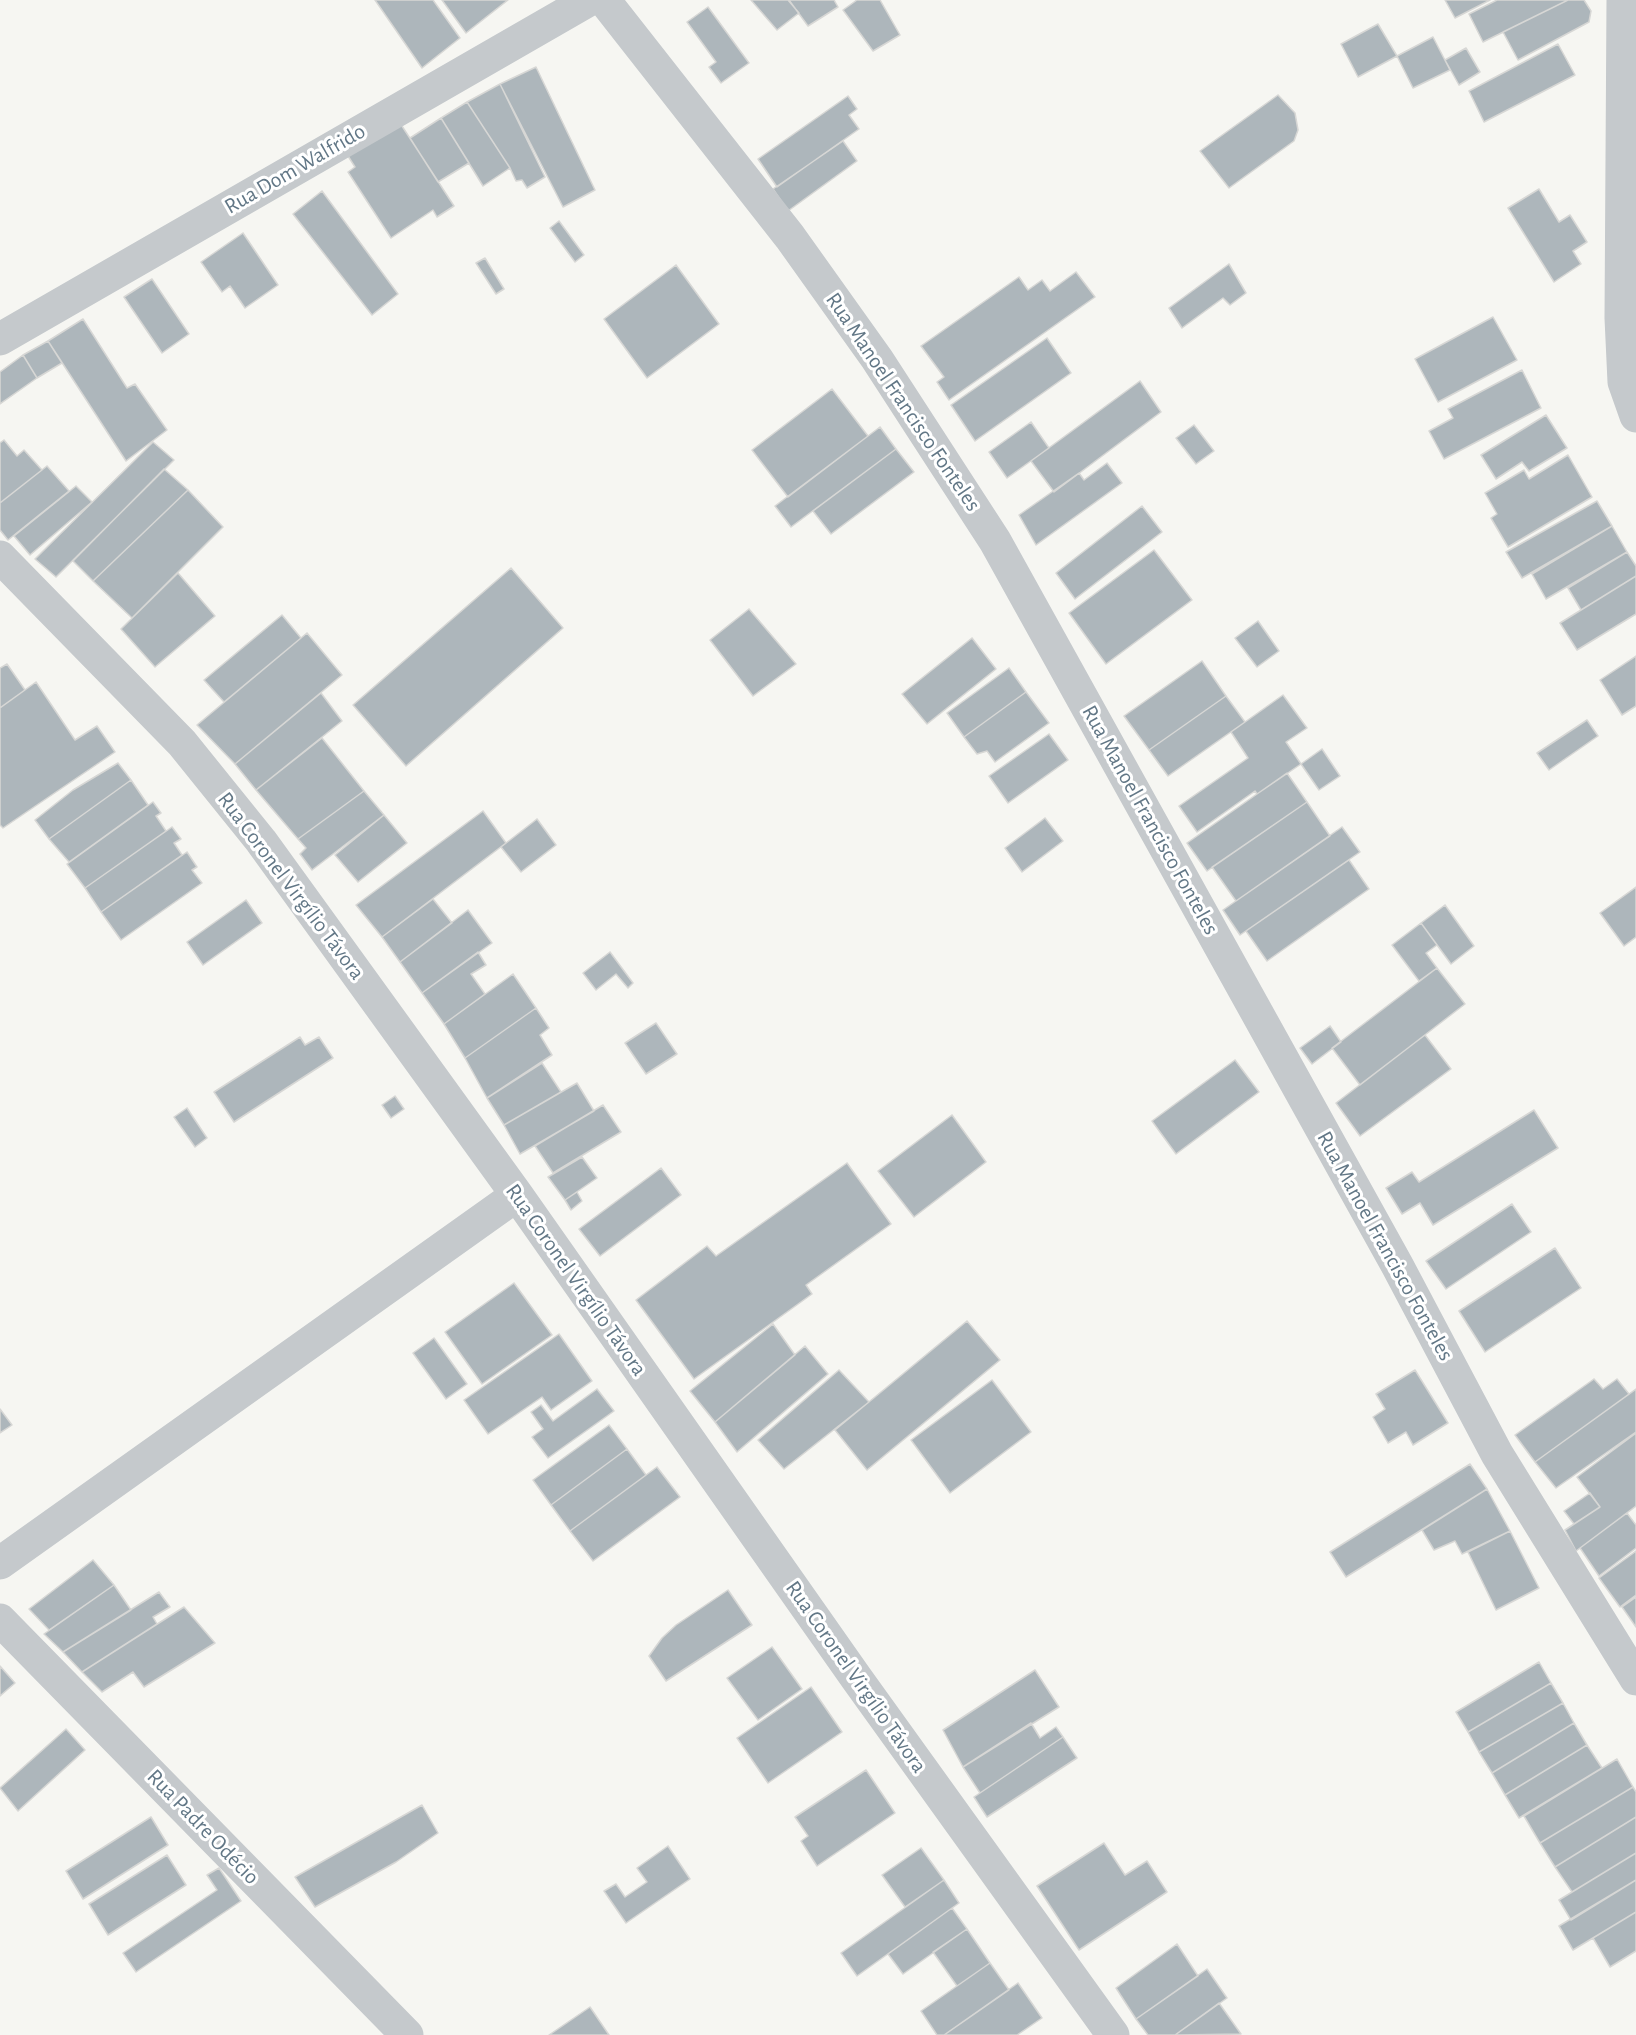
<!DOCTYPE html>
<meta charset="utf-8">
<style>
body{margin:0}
canvas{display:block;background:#f6f6f2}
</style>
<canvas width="1636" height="2035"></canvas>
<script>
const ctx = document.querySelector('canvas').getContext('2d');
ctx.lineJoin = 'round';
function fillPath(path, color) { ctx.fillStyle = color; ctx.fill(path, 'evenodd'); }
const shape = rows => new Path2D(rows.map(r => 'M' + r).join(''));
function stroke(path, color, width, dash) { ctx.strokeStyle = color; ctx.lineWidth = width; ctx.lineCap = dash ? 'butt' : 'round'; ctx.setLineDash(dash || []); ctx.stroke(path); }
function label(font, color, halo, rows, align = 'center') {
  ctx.font = font + ' "Alegreya Sans",sans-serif'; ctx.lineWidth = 6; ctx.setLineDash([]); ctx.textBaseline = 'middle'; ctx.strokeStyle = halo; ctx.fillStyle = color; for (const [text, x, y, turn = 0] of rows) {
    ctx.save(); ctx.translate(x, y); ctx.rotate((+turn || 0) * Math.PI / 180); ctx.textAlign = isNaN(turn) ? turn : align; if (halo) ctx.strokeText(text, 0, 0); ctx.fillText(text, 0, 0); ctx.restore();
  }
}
const building = shape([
 [375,0,433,0,460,38,422,68,375,0],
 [442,0,508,0,466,33,442,0],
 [751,0,788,0,799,13,777,30,751,0],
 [789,0,834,0,838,7,808,26,789,0],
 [857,0,880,0,900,35,873,51,843,10,857,0],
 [1445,0,1490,0,1455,18,1445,0],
 [1497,0,1568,0,1483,42,1469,14,1497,0],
 [1568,0,1584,0,1591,11,1589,22,1518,60,1503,32,1568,0],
 [708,7,749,63,721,83,709,67,716,62,687,22,708,7],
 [1378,24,1397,56,1358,77,1341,44,1378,24],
 [1433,37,1450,70,1413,88,1397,56,1433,37],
 [1558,44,1575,75,1484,122,1469,91,1558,44],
 [1466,48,1480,72,1459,85,1445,60,1466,48],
 [536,67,595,190,563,207,500,84,536,67],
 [500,84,545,177,527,188,522,180,516,181,510,168,467,102,500,84],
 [1278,95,1295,113,1298,130,1294,141,1229,188,1200,151,1278,95],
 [848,96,857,109,849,115,859,129,777,187,758,159,848,96],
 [467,102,510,168,483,186,441,118,467,102],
 [441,118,469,163,438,182,410,138,441,118],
 [400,123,454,206,437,217,433,210,391,238,348,172,355,167,348,156,400,123],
 [843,141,857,161,788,211,773,189,843,141],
 [1539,189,1559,222,1570,215,1587,242,1573,251,1581,264,1554,282,1508,208,1539,189],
 [322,191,398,294,372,315,293,214,322,191],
 [559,221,584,255,575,262,550,228,559,221],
 [243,233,278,285,245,308,230,286,222,292,201,262,243,233],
 [485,258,504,289,496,294,476,263,485,258],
 [1229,264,1246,293,1230,305,1223,298,1182,328,1169,308,1229,264],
 [676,265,719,324,647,378,604,319,676,265],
 [1076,272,1095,297,949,400,937,382,944,377,921,346,1019,277,1028,290,1042,280,1050,291,1076,272],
 [152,279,189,334,162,353,124,297,152,279],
 [1493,317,1517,360,1438,402,1415,359,1493,317],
 [83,319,127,388,135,384,167,430,126,461,48,341,83,319],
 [1047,338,1071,373,975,441,951,405,1047,338],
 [48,341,62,363,37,378,23,355,48,341],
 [23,355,37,378,0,404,0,372,23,355],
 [1522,370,1541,408,1444,459,1429,431,1453,418,1448,409,1522,370],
 [1140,381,1161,412,1054,492,1031,461,1140,381],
 [832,389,868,436,788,497,752,450,832,389],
 [1546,415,1567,448,1529,471,1522,462,1496,479,1481,455,1546,415],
 [1031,422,1049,448,1007,478,989,452,1031,422],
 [1194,425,1214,451,1196,464,1176,438,1194,425],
 [880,427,896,449,791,527,775,506,880,427],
 [4,440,17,456,24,450,42,470,0,503,0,443,4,440],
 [153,442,174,460,56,577,35,559,153,442],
 [896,449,914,472,831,534,813,511,896,449],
 [1568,455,1592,497,1508,547,1491,518,1497,514,1485,493,1524,470,1529,479,1568,455],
 [1107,463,1122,483,1036,545,1019,515,1079,473,1084,480,1107,463],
 [47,466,69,491,8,540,0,530,0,503,47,466],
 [164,469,188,490,93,581,73,561,164,469],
 [76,486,92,502,30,555,14,536,76,486],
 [188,490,223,527,132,618,93,581,188,490],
 [1597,501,1612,526,1522,578,1506,552,1597,501],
 [1142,506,1162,532,1075,599,1056,573,1142,506],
 [1612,526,1627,552,1546,599,1532,574,1612,526],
 [1154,550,1192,600,1106,664,1069,613,1154,550],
 [1627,552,1636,566,1636,576,1581,610,1568,588,1627,552],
 [511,568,563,628,406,766,353,705,511,568],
 [178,573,215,616,155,667,121,629,178,573],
 [1636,576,1636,614,1577,650,1560,623,1636,576],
 [749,609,796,664,753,696,710,640,749,609],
 [282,615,301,638,224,702,204,680,282,615],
 [1258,621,1279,651,1257,667,1235,638,1258,621],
 [307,633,342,675,235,764,197,725,307,633],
 [972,638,996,669,927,724,902,694,972,638],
 [1636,656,1636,706,1622,715,1600,680,1636,656],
 [1202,661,1226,696,1149,750,1124,716,1202,661],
 [7,664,25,690,0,708,0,668,7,664],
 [1009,668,1026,692,964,737,947,713,1009,668],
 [36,682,75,740,97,726,115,752,3,828,0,825,0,708,36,682],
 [1026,692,1049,723,995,762,987,751,977,754,964,737,1026,692],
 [321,693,342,721,256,790,235,764,321,693],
 [1283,695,1307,728,1286,742,1301,764,1257,794,1255,791,1197,832,1179,806,1248,758,1231,732,1283,695],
 [1226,696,1245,722,1168,776,1149,750,1226,696],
 [1587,720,1598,736,1549,770,1537,753,1587,720],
 [1049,734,1068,760,1008,803,989,776,1049,734],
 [322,738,364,791,298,839,256,790,322,738],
 [1322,749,1340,776,1319,790,1301,764,1322,749],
 [118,763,131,780,49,839,35,820,73,790,118,763],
 [1287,773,1307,802,1207,871,1187,843,1287,773],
 [131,780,148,805,69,862,49,839,131,780],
 [364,791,384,815,312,870,300,854,306,848,298,839,364,791],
 [153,802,161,813,156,816,166,831,85,888,67,864,153,802],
 [1307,802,1330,836,1236,901,1212,867,1307,802],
 [483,811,506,843,382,937,356,905,483,811],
 [384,815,407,843,358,882,335,855,384,815],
 [1045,818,1063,841,1022,872,1005,848,1045,818],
 [537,819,556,845,521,872,501,847,537,819],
 [172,827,181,839,174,843,182,855,101,912,85,888,172,827],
 [1342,827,1360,852,1240,935,1223,910,1342,827],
 [187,852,197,867,192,870,202,883,121,940,101,912,187,852],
 [1349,860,1369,889,1267,961,1246,931,1349,860],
 [1636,887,1636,937,1624,946,1600,913,1636,887],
 [433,899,452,923,400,962,382,937,433,899],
 [246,900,262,923,203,965,187,942,246,900],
 [1445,905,1474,946,1451,964,1421,923,1445,905],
 [468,910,492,943,422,993,400,962,468,910],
 [1421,923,1437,945,1426,953,1437,968,1419,981,1392,945,1421,923],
 [478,952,486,965,471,974,485,994,444,1024,422,993,478,952],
 [610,952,633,983,628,988,616,974,596,990,583,973,610,952],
 [1437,968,1465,1004,1360,1085,1332,1048,1437,968],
 [513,974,536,1008,465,1058,444,1024,513,974],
 [536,1008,549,1028,540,1035,552,1055,487,1098,465,1058,536,1008],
 [656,1023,677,1054,646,1074,625,1043,656,1023],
 [1330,1026,1341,1042,1312,1064,1300,1048,1330,1026],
 [1425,1035,1451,1069,1360,1136,1336,1103,1425,1035],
 [300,1037,305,1045,319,1037,333,1058,234,1122,214,1092,300,1037],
 [1235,1060,1259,1092,1176,1154,1152,1121,1235,1060],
 [542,1063,561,1092,504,1125,487,1098,542,1063],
 [577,1083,594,1111,520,1154,504,1125,577,1083],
 [395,1096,404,1109,391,1118,382,1105,395,1096],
 [603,1105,621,1132,553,1173,535,1146,603,1105],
 [187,1108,207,1138,195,1147,174,1117,187,1108],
 [1534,1110,1558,1148,1433,1225,1420,1203,1402,1214,1386,1188,1412,1172,1419,1182,1534,1110],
 [952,1115,986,1162,914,1217,878,1171,952,1115],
 [582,1157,597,1178,565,1200,548,1177,582,1157],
 [847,1163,891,1224,806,1285,812,1294,694,1379,636,1300,707,1246,716,1256,847,1163],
 [661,1168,681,1195,600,1256,579,1229,661,1168],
 [577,1192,582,1201,571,1210,565,1200,577,1192],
 [1512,1204,1531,1232,1446,1289,1426,1261,1512,1204],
 [1555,1248,1581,1288,1485,1352,1459,1311,1555,1248],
 [514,1283,552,1335,482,1384,445,1332,514,1283],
 [967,1321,1000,1360,867,1470,835,1430,967,1321],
 [773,1324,795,1355,715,1422,690,1391,773,1324],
 [559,1334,592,1381,551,1410,542,1397,488,1434,464,1400,559,1334],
 [434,1338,467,1384,446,1399,413,1353,434,1338],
 [805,1346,828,1374,737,1452,715,1422,805,1346],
 [839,1370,869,1402,784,1469,758,1440,839,1370],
 [1415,1370,1448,1423,1413,1445,1406,1432,1388,1443,1373,1417,1385,1409,1376,1394,1415,1370],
 [1594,1379,1603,1389,1617,1379,1629,1394,1535,1462,1515,1435,1594,1379],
 [992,1380,1031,1432,950,1493,911,1440,992,1380],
 [597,1389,614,1411,548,1458,532,1437,543,1429,531,1412,541,1405,553,1421,597,1389],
 [1636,1389,1636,1432,1556,1488,1535,1462,1636,1389],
 [0,1409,12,1425,0,1433,0,1409],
 [609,1425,627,1449,551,1505,533,1480,609,1425],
 [1636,1433,1636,1506,1576,1551,1565,1530,1600,1507,1577,1477,1636,1433],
 [627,1449,646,1475,570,1531,551,1505,627,1449],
 [1470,1464,1487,1489,1346,1577,1330,1552,1470,1464],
 [657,1467,680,1497,593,1561,570,1531,657,1467],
 [1487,1489,1510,1531,1462,1554,1455,1541,1434,1550,1422,1530,1487,1489],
 [1590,1493,1600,1507,1574,1524,1564,1511,1590,1493],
 [1627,1513,1636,1525,1636,1548,1599,1576,1580,1548,1627,1513],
 [1510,1531,1539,1588,1496,1610,1468,1552,1510,1531],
 [1636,1551,1636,1595,1620,1607,1599,1578,1636,1551],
 [93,1560,114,1585,49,1630,29,1609,93,1560],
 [114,1585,131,1610,63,1652,44,1634,114,1585],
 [728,1590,752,1625,666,1681,649,1656,662,1638,676,1625,728,1590],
 [159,1592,170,1607,153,1617,157,1624,82,1672,63,1652,159,1592],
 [1636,1597,1636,1627,1622,1607,1636,1597],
 [184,1607,215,1643,144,1687,133,1672,102,1692,82,1672,184,1607],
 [772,1647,802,1689,758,1720,727,1678,772,1647],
 [1539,1662,1551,1683,1468,1732,1456,1712,1539,1662],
 [0,1666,15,1683,0,1696,0,1666],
 [1035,1670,1059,1707,963,1767,943,1730,1035,1670],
 [1551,1683,1563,1703,1479,1752,1468,1732,1551,1683],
 [811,1687,842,1732,768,1783,737,1738,811,1687],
 [1563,1703,1574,1723,1492,1773,1479,1752,1563,1703],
 [1031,1723,1040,1738,1056,1727,1063,1737,980,1793,963,1767,1031,1723],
 [1574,1723,1587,1745,1505,1795,1492,1773,1574,1723],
 [66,1729,85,1750,18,1811,0,1788,66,1729],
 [1063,1737,1077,1758,987,1817,974,1797,1063,1737],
 [1587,1745,1602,1768,1519,1818,1505,1795,1587,1745],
 [1617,1759,1633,1787,1540,1843,1524,1816,1617,1759],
 [866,1770,895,1813,817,1866,801,1841,808,1836,795,1817,866,1770],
 [1633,1787,1636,1792,1636,1817,1555,1867,1540,1843,1633,1787],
 [422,1805,438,1833,396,1862,315,1907,295,1877,422,1805],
 [151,1817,168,1845,83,1899,66,1871,151,1817],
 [1636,1817,1636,1853,1572,1892,1555,1867,1636,1817],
 [1104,1843,1125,1875,1147,1861,1167,1892,1079,1950,1037,1886,1104,1843],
 [668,1846,690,1879,626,1923,604,1891,616,1884,625,1897,647,1882,637,1868,668,1846],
 [921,1848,944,1880,905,1907,882,1875,921,1848],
 [1636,1853,1636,1880,1571,1920,1559,1900,1636,1853],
 [167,1855,186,1885,108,1935,89,1904,167,1855],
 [219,1868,241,1901,136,1972,123,1953,217,1890,207,1875,219,1868],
 [944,1880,959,1903,857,1976,841,1953,944,1880],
 [1636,1880,1636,1912,1573,1950,1559,1926,1636,1880],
 [952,1908,967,1929,903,1974,888,1954,952,1908],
 [1636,1912,1636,1951,1610,1967,1593,1938,1636,1912],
 [967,1929,990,1963,957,1986,933,1952,967,1929],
 [1177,1944,1198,1976,1136,2019,1116,1988,1177,1944],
 [990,1963,1009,1990,944,2035,937,2035,921,2011,990,1963],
 [1207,1969,1227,1998,1175,2035,1148,2035,1136,2019,1207,1969],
 [1018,1983,1042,2018,1017,2035,944,2035,1018,1983],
 [1219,2003,1241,2034,1175,2035,1219,2003],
 [590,2007,609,2035,549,2035,590,2007]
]);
fillPath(building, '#adb6bb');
stroke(building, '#d7d7d5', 1.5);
stroke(shape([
 [604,0,790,237,877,359,995,541,1397,1265,1497,1454,1636,1679],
 [1623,0,1621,318,1624,382,1636,416],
 [0,339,589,0],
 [0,557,182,743,261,841,517,1195,857,1679,1113,2035],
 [0,1563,517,1195],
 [0,1620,407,2035]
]), '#c5c9cc', 33);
label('22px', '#627786', '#fff', [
 ["Rua Dom Walfrido",295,169,-30],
 ["Rua Manoel Francisco Fonteles",903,402,56],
 ["Rua Manoel Francisco Fonteles",1150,820,61],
 ["Rua Coronel Virgílio Távora",291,886,53],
 ["Rua Manoel Francisco Fonteles",1385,1246,61],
 ["Rua Coronel Virgílio Távora",576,1280,55],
 ["Rua Coronel Virgílio Távora",856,1677,55],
 ["Rua Padre Odécio",203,1827,46]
]);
</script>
